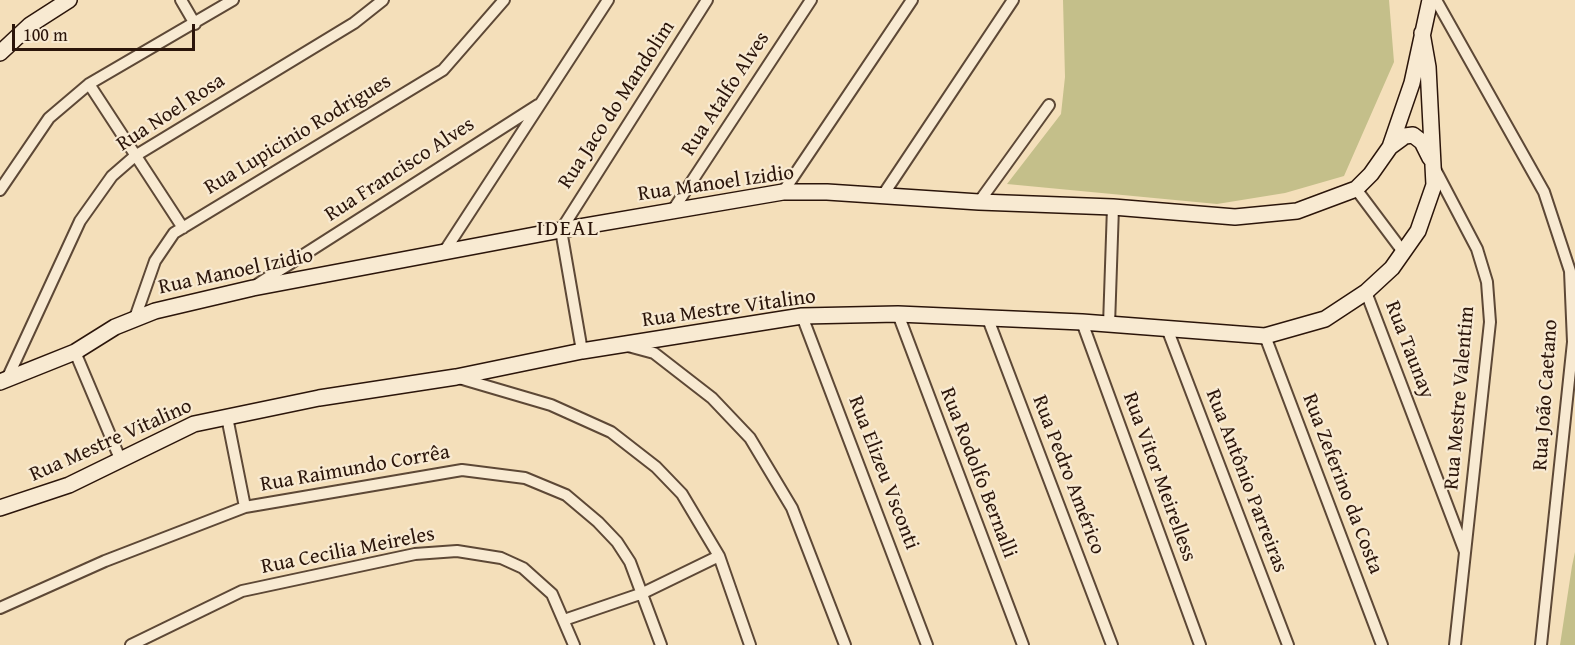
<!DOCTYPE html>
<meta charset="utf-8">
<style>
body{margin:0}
#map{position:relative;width:1575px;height:645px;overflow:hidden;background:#f4dfba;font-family:"Gentium Book Plus",serif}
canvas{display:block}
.scale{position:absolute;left:12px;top:24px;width:183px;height:27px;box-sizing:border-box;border:3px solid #2b150a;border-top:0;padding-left:8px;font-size:18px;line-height:21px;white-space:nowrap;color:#2b150a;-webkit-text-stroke:4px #f8ead2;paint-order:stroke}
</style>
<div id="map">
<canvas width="1575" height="645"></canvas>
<div class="scale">100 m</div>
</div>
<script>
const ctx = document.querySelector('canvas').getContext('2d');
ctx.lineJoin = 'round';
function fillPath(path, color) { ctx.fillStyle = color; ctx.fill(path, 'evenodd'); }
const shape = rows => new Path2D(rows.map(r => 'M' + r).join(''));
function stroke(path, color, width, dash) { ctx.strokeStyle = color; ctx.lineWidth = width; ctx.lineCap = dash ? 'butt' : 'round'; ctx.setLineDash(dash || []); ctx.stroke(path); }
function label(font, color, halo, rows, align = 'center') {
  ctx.font = font + ' "Gentium Book Plus",serif'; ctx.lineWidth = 4.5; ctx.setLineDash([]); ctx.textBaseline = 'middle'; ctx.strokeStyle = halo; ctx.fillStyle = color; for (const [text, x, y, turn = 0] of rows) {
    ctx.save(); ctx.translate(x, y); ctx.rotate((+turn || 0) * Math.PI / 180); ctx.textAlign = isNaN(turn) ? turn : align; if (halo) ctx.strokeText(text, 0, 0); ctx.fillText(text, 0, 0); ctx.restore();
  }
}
fillPath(shape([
 [1063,0,1389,0,1394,62,1344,176,1285,193,1217,204,1007,184,1061,114,1065,77],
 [1575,552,1575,645,1560,645,1572,566]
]), '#c4bf8a');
const street = shape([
 [181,0,195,24],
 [1436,0,1544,192,1570,271,1573,342,1541,645],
 [89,84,183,228],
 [1435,169,1477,249,1487,282,1490,322,1455,645],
 [1356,189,1404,253],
 [0,190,49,118,89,84,233,0],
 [783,192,912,0],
 [883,195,1013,0],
 [979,202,1049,105],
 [673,210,811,0],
 [444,252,608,0],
 [258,284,538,105],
 [1366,292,1465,552],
 [898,314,1023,645],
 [802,316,927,645],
 [135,318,155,261,174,233,443,70,504,0],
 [988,319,1112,645],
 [1082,322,1200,645],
 [1109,325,1113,207],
 [1168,331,1288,645],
 [1265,336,1382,645],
 [628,346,654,353,712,398,750,438,792,508,845,645],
 [582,351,561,230,707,0],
 [75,352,121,461],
 [459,378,551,405,611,432,656,467,682,494,719,556,750,645],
 [7,379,80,221,112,176,135,156,354,23,383,0],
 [227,417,245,507],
 [0,608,105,561,245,507,462,470,525,478,566,495,598,522,617,542,630,562,661,645],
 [564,620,643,593,719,556],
 [131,645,242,591,415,554,457,551,501,558,523,568,552,594,574,645]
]);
const secondary = shape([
 [0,53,30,25,69,0],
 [1390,147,1405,136,1413,135,1422,142,1430,158],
 [0,382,75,352,115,327,155,311,253,288,561,230,783,192,827,192,979,202,1113,207,1235,217,1297,211,1356,189,1371,174,1390,147,1412,83,1430,0],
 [0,508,69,485,194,424,319,398,456,377,582,351,802,316,898,314,1082,322,1265,336,1325,319,1366,292,1392,268,1418,231,1434,185,1428,67,1422,33]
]);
stroke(street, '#5d4836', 14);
stroke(secondary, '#2b150a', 18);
stroke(street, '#f8ead2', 10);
stroke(secondary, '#f8ead2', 15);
label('21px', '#2b150a', '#f8ead2', [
 ["Rua Atalfo Alves",726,94,-57],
 ["Rua Jaco do Mandolim",617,105,-57],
 ["Rua Noel Rosa",171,113,-33],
 ["Rua Lupicinio Rodrigues",298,135,-31],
 ["Rua Francisco Alves",400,170,-33],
 ["Rua Manoel Izidio",716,184,-8],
 ["Rua Manoel Izidio",236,272,-12],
 ["Rua Mestre Vitalino",729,309,-8],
 ["Rua Taunay",1409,350,69],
 ["Rua João Caetano",1546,395,-86],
 ["Rua Mestre Valentim",1460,398,-85],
 ["Rua Mestre Vitalino",111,441,-24],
 ["Rua Raimundo Corrêa",355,469,-10],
 ["Rua Elizeu Vsconti",883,473,69],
 ["Rua Rodolfo Bernalli",978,473,69],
 ["Rua Pedro Américo",1068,475,69],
 ["Rua Vitor Meirelless",1159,477,70],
 ["Rua Antônio Parreiras",1246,481,69],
 ["Rua Zeferino da Costa",1342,484,69],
 ["Rua Cecilia Meireles",348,551,-11]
]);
ctx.letterSpacing = '1.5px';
label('22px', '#2b150a', '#f8ead2', [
 ["IDEAL",568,229]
]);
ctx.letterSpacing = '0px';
</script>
